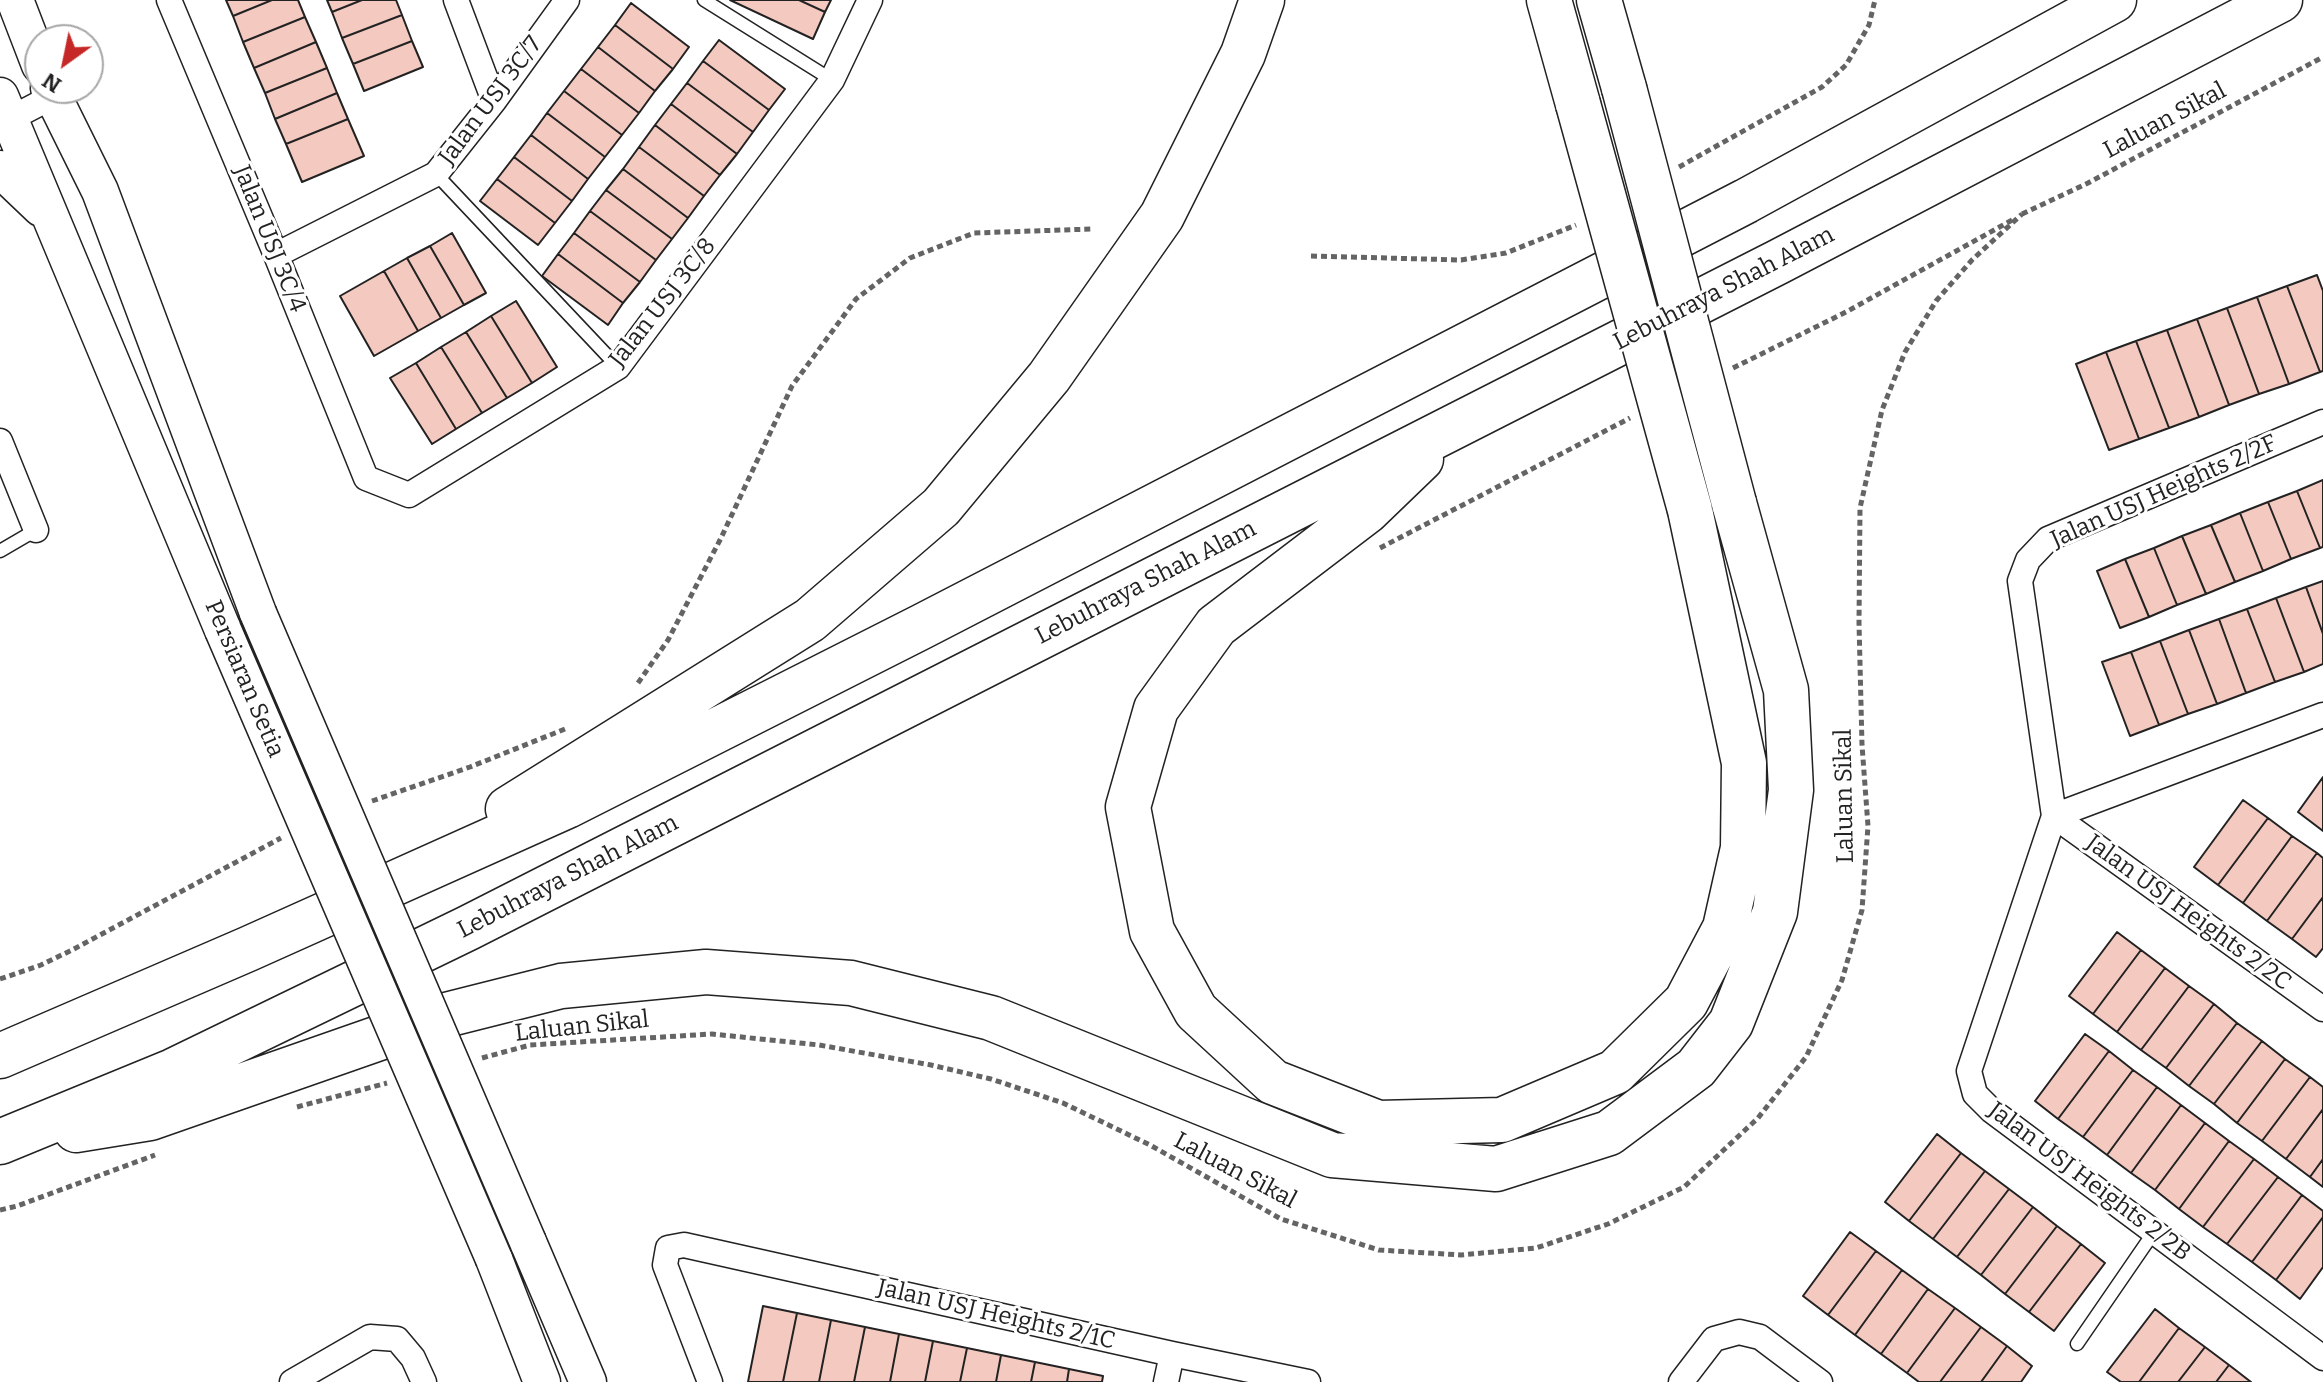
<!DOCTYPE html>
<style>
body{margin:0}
#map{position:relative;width:2323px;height:1382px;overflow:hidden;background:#fff;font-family:Bitter,serif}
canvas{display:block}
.north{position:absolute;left:24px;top:24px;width:80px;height:80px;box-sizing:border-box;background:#fff;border:2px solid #a7a7a7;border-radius:50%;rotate:213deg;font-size:22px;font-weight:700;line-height:32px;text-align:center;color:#222}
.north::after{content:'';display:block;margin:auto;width:28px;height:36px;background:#c62828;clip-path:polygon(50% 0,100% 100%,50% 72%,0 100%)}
</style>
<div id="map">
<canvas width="2323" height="1382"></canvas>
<div class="north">N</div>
</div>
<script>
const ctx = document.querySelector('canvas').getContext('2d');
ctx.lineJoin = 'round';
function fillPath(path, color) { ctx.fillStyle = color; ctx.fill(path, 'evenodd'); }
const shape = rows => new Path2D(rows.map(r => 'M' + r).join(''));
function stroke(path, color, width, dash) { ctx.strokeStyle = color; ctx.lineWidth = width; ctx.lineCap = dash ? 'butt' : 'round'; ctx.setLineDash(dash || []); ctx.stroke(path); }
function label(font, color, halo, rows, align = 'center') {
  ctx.font = font + ' Bitter,serif'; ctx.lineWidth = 6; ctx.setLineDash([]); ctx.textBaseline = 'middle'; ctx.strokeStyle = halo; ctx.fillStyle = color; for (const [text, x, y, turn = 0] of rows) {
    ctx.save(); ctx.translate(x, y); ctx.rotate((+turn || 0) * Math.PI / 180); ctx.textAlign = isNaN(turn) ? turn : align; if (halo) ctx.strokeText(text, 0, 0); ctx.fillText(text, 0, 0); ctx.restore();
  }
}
const building = shape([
 [226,0,272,0,233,16,226,0],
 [272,0,298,0,305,17,243,42,233,16,272,0],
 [327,0,362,0,332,12,327,0],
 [362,0,396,0,402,15,342,38,332,12,362,0],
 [730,0,799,0,825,12,813,39,730,0],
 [799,0,831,0,825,12,799,0],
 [631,3,689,47,673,69,615,25,631,3],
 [402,15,412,41,353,64,342,38,402,15],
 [305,17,316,42,254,68,243,42,305,17],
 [615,25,673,69,655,91,598,47,615,25],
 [719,40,785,89,769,110,703,61,719,40],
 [412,41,423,67,364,91,353,64,412,41],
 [316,42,327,68,265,93,254,68,316,42],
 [598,47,655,91,639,113,581,69,598,47],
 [703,61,769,110,753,132,687,83,703,61],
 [327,68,337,93,275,119,265,93,327,68],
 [581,69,639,113,622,135,564,91,581,69],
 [687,83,753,132,737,154,671,104,687,83],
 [564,91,622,135,605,157,547,113,564,91],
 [337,93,348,119,286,144,275,119,337,93],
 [671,104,737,154,720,175,655,125,671,104],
 [547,113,605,157,588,179,531,135,547,113],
 [348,119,364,156,302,182,286,144,348,119],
 [655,125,720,175,704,196,639,147,655,125],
 [531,135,588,179,572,201,514,157,531,135],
 [639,147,704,196,688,218,623,169,639,147],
 [514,157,572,201,555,223,497,179,514,157],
 [623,169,688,218,672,239,606,190,623,169],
 [497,179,555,223,538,245,480,201,497,179],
 [606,190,672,239,656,260,590,211,606,190],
 [590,211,656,260,640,282,574,233,590,211],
 [452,233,486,293,464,305,430,246,452,233],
 [574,233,640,282,623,303,558,254,574,233],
 [430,246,464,305,441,318,407,258,430,246],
 [558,254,623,303,608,325,542,276,558,254],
 [407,258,441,318,418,331,384,271,407,258],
 [384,271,418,331,374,356,340,296,384,271],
 [2317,275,2323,291,2323,371,2320,372,2287,286,2317,275],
 [2287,286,2320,372,2289,384,2257,297,2287,286],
 [2257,297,2289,384,2259,394,2227,308,2257,297],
 [516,301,557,367,532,383,491,316,516,301],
 [2227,308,2259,394,2229,405,2197,319,2227,308],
 [491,316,532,383,507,398,466,332,491,316],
 [2197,319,2229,405,2199,417,2167,330,2197,319],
 [2167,330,2199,417,2169,428,2136,341,2167,330],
 [466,332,507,398,482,413,441,347,466,332],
 [2136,341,2169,428,2139,439,2106,352,2136,341],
 [441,347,482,413,456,429,416,363,441,347],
 [2106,352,2139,439,2109,450,2076,364,2106,352],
 [416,363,456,429,432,444,390,378,416,363],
 [2323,480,2323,547,2320,548,2297,491,2323,480],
 [2297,491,2320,548,2291,559,2268,502,2297,491],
 [2268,502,2291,559,2263,571,2240,513,2268,502],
 [2240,513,2263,571,2235,582,2211,525,2240,513],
 [2211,525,2235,582,2206,594,2182,536,2211,525],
 [2182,536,2206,594,2177,605,2154,548,2182,536],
 [2154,548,2177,605,2149,617,2125,559,2154,548],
 [2125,559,2149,617,2120,628,2097,571,2125,559],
 [2323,581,2323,634,2306,587,2323,581],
 [2306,587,2323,634,2323,664,2304,672,2276,598,2306,587],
 [2276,598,2304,672,2275,682,2247,609,2276,598],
 [2247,609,2275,682,2246,693,2219,619,2247,609],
 [2219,619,2246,693,2217,704,2189,630,2219,619],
 [2189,630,2217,704,2188,714,2160,641,2189,630],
 [2160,641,2188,714,2159,725,2131,652,2160,641],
 [2131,652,2159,725,2130,736,2102,662,2131,652],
 [2323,777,2323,831,2298,812,2323,777],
 [2243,800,2268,818,2218,885,2194,867,2243,800],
 [2268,818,2292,836,2243,903,2218,885,2268,818],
 [2292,836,2317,853,2267,921,2243,903,2292,836],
 [2317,853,2323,858,2323,897,2292,939,2267,921,2317,853],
 [2323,897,2323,948,2316,957,2292,939,2323,897],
 [2117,932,2141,950,2093,1014,2069,996,2117,932],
 [2141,950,2165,968,2117,1032,2093,1014,2141,950],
 [2165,968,2189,986,2141,1050,2117,1032,2165,968],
 [2189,986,2214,1004,2166,1068,2141,1050,2189,986],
 [2214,1004,2237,1023,2189,1086,2166,1068,2214,1004],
 [2237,1023,2262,1041,2214,1104,2189,1086,2237,1023],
 [2085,1034,2109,1051,2058,1119,2035,1101,2085,1034],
 [2262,1041,2285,1059,2237,1123,2214,1104,2262,1041],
 [2109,1051,2133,1070,2083,1137,2058,1119,2109,1051],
 [2285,1059,2310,1077,2262,1141,2237,1123,2285,1059],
 [2133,1070,2157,1087,2107,1155,2083,1137,2133,1070],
 [2310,1077,2323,1087,2323,1109,2286,1159,2262,1141,2310,1077],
 [2157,1087,2181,1105,2131,1173,2107,1155,2157,1087],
 [2181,1105,2205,1123,2155,1190,2131,1173,2181,1105],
 [2323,1109,2323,1159,2310,1177,2286,1159,2323,1109],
 [2205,1123,2229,1141,2179,1209,2155,1190,2205,1123],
 [1937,1134,1961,1153,1909,1221,1885,1202,1937,1134],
 [2229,1141,2254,1159,2203,1227,2179,1209,2229,1141],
 [1961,1153,1985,1171,1933,1239,1909,1221,1961,1153],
 [2254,1159,2278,1177,2227,1244,2203,1227,2254,1159],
 [2323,1159,2323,1187,2310,1177,2323,1159],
 [1985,1171,2009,1189,1957,1257,1933,1239,1985,1171],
 [2278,1177,2302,1195,2252,1262,2227,1244,2278,1177],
 [2009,1189,2033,1207,1981,1275,1957,1257,2009,1189],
 [2302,1195,2323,1211,2323,1217,2276,1280,2252,1262,2302,1195],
 [2033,1207,2057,1226,2005,1294,1981,1275,2033,1207],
 [2323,1217,2323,1267,2300,1299,2276,1280,2323,1217],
 [2057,1226,2081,1244,2029,1312,2005,1294,2057,1226],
 [1850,1232,1876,1251,1828,1315,1803,1296,1850,1232],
 [2081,1244,2105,1263,2054,1331,2029,1312,2081,1244],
 [1876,1251,1902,1270,1855,1335,1828,1315,1876,1251],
 [1902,1270,1928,1289,1881,1354,1855,1335,1902,1270],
 [1928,1289,1955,1308,1907,1373,1881,1354,1928,1289],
 [763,1306,797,1313,783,1382,748,1382,763,1306],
 [1955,1308,1981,1327,1940,1382,1919,1382,1907,1373,1955,1308],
 [2155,1309,2179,1328,2139,1382,2121,1382,2107,1372,2155,1309],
 [797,1313,831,1320,819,1382,783,1382,797,1313],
 [831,1320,865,1327,854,1382,819,1382,831,1320],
 [865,1327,899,1334,890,1382,854,1382,865,1327],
 [1981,1327,2007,1346,1981,1382,1940,1382,1981,1327],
 [2179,1328,2205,1347,2178,1382,2139,1382,2179,1328],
 [899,1334,933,1341,925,1382,890,1382,899,1334],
 [933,1341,967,1348,960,1382,925,1382,933,1341],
 [2007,1346,2032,1366,2021,1382,1981,1382,2007,1346],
 [2205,1347,2229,1365,2216,1382,2178,1382,2205,1347],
 [967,1348,1001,1355,996,1382,960,1382,967,1348],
 [1001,1355,1035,1362,1031,1382,996,1382,1001,1355],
 [1035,1362,1069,1369,1067,1382,1031,1382,1035,1362],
 [2229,1365,2251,1382,2216,1382,2229,1365],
 [1069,1369,1103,1376,1102,1382,1067,1382,1069,1369]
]);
fillPath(building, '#f3c9c0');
stroke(building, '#222', 2);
const service = shape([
 [704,0,832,80],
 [436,174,618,367],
 [0,551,36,530],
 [2077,1344,2154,1232]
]);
const minor = shape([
 [169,0,276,255,366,478,409,495,618,367,832,80,870,0],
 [456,0,494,101],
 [0,124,52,97],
 [276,255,436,174,494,101,567,0],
 [2323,422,2048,539,2028,560,2020,581,2054,816,1969,1071,1975,1094,1992,1111,2323,1358],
 [0,441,36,530],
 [2054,816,2323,1009],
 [2054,816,2323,715],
 [292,1382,370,1337,397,1339,413,1358,424,1382],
 [710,1382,665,1265,668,1248,684,1245,1172,1354,1308,1382],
 [1166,1382,1172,1354],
 [1681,1382,1714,1339,1739,1332,1760,1337,1820,1382]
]);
const secondary = shape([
 [15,0,40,65],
 [49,88,100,191,258,613],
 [0,96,223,630],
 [0,169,41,208],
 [528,1242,588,1382],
 [494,1259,542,1382]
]);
const motorway = shape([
 [1549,0,1578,104],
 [1599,0,1624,88],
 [1421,459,1367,511,1216,626,1156,709,1128,807,1152,931,1196,1011,1273,1082,1378,1123,1502,1120,1615,1072,1686,1002,1725,928,1743,848,1744,763,1690,510],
 [508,809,810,620,941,507,1049,377,1162,216,1243,54,1262,0],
 [0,1056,248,949,567,806,921,627,1746,201,2114,0],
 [76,1130,150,1118,442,1016,561,986,706,972,851,983,991,1018,1332,1155,1496,1169,1609,1133,1696,1068,1731,1023,1775,912,1791,790,1786,690,1734,503],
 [0,1142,173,1071,468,928,1778,262,2280,0]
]);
stroke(service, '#222', 15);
stroke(minor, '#222', 27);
stroke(secondary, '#222', 39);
stroke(motorway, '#222', 47);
stroke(shape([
 [1679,167,1822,87,1846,65,1869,25,1875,0],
 [2022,214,2088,183,2323,57],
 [1311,256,1461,260,1506,253,1576,225],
 [1733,368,1846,312,2014,219],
 [1380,548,1630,418],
 [638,683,668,640,721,538,792,386,856,299,910,258,974,233,1092,229],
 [372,801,470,767,565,729],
 [0,979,41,965,72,950,281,838],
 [482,1058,530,1045,712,1034,819,1045,931,1065,991,1079,1063,1103,1150,1145,1281,1219,1379,1250,1461,1255,1536,1248,1608,1224,1684,1187,1758,1118,1806,1057,1842,980,1862,910,1868,826,1862,745,1859,623,1860,508,1882,410,1905,352,1936,301,1972,260,2022,214],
 [297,1107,387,1083],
 [0,1210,17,1206,155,1155]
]), '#646464', 5, [6, 4]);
stroke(service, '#fff', 12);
stroke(minor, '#fff', 24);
stroke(secondary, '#fff', 36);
stroke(motorway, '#fff', 44);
const secondaryBridge = shape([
 [258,613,528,1242],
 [223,630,494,1259]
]);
const motorwayBridge = shape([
 [1624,88,1734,503],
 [1578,104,1690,510]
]);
stroke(secondaryBridge, '#222', 39, []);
stroke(motorwayBridge, '#222', 47, []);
stroke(secondaryBridge, '#fff', 36);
stroke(motorwayBridge, '#fff', 44);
label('24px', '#222', '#fff', [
 ["Jalan USJ 3C/7",491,101,-53],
 ["Laluan Sikal",2165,121,-28],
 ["Jalan USJ 3C/4",269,239,68],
 ["Lebuhraya Shah Alam",1724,289,-27],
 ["Jalan USJ 3C/8",663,303,-52],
 ["Jalan USJ Heights 2/2F",2164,492,-24],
 ["Lebuhraya Shah Alam",1146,583,-27],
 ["Persiaran Setia",244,679,67],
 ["Laluan Sikal",1845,796,-91],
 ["Lebuhraya Shah Alam",568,877,-27],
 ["Jalan USJ Heights 2/2C",2188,913,36],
 ["Laluan Sikal",582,1027,-6],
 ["Laluan Sikal",1235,1171,28],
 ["Jalan USJ Heights 2/2B",2089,1182,37],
 ["Jalan USJ Heights 2/1C",996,1315,13]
]);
</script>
